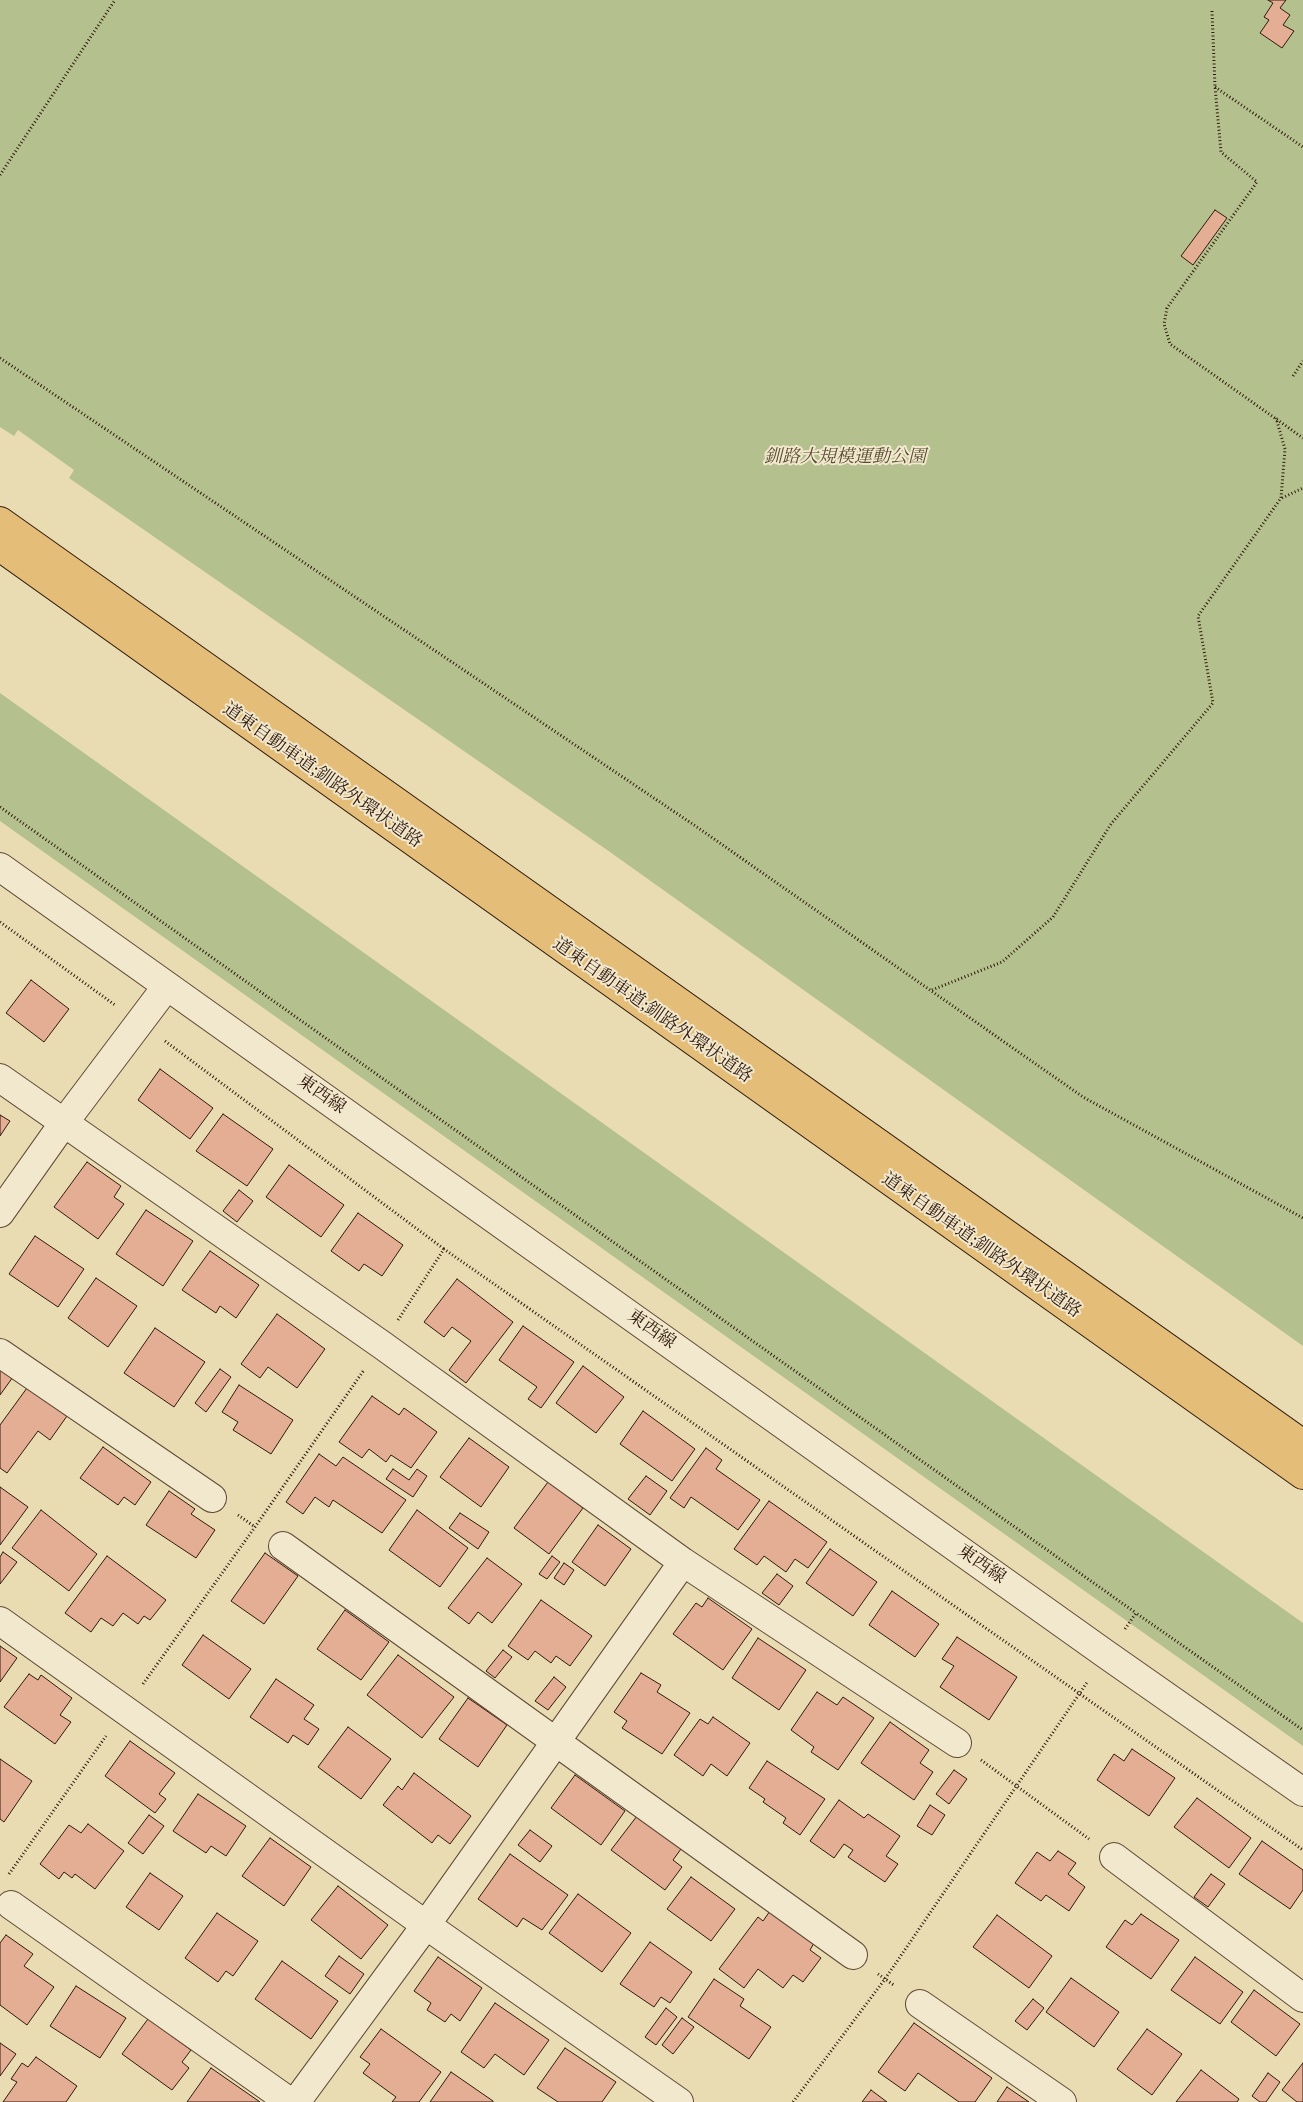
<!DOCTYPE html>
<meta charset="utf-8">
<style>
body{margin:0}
canvas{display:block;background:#e9dcb2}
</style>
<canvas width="1303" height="2102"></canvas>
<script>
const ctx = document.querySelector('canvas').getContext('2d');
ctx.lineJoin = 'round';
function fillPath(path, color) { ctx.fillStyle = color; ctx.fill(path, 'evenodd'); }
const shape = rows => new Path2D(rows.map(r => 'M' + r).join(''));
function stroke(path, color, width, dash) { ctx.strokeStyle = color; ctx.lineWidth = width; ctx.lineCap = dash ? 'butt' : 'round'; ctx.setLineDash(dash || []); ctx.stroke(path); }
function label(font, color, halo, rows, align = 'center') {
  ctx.font = font + ' Cardo,"Noto Serif JP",serif'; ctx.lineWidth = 4; ctx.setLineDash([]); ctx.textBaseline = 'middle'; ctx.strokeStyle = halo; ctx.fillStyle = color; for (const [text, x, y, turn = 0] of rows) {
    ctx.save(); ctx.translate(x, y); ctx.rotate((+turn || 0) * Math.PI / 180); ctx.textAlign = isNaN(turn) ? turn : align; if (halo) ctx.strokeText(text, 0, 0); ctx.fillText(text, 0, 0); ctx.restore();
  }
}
fillPath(shape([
 [0,0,1303,0,1303,1346,610,852,69,478,74,470,18,430,14,436,0,427],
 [0,693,1303,1623,1303,1746,0,821]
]), '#b4c18e');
const building = shape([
 [1268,0,1286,0,1280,8,1290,15,1283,25,1294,31,1282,48,1260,33,1269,20,1264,17,1273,3,1268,0],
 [1215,210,1227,218,1193,265,1181,256,1215,210],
 [31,980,69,1009,44,1042,6,1013,31,980],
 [160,1069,213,1108,190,1139,138,1100,160,1069],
 [223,1114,273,1149,247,1186,196,1151,223,1114],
 [0,1115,10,1121,0,1136,0,1115],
 [87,1162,121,1186,114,1197,124,1204,98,1239,54,1207,87,1162],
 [289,1165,344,1205,321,1237,266,1197,289,1165],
 [239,1190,253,1201,237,1222,223,1211,239,1190],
 [146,1210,193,1241,163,1286,116,1254,146,1210],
 [358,1213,403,1245,382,1276,364,1264,359,1271,331,1251,358,1213],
 [35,1236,84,1269,58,1307,9,1274,35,1236],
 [210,1251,259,1285,236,1318,220,1306,216,1313,182,1290,210,1251],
 [96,1278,137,1306,108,1347,68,1318,96,1278],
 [457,1279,513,1322,466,1383,449,1370,471,1341,452,1327,444,1337,424,1322,457,1279],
 [277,1314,325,1349,297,1388,268,1367,260,1378,241,1364,277,1314],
 [523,1326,574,1362,541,1408,528,1399,537,1387,499,1360,523,1326],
 [155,1328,205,1362,174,1407,124,1373,155,1328],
 [583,1366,624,1397,596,1433,556,1403,583,1366],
 [0,1369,13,1377,0,1395,0,1369],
 [220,1369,231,1377,206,1412,195,1403,220,1369],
 [239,1385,293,1420,271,1454,233,1430,238,1422,222,1412,239,1385],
 [27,1388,67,1416,50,1440,38,1431,7,1473,0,1468,0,1425,27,1388],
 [372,1396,399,1415,404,1408,437,1432,411,1468,391,1455,386,1462,369,1449,362,1458,339,1442,372,1396],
 [643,1411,695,1449,672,1481,620,1444,643,1411],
 [469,1438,509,1467,481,1507,440,1477,469,1438],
 [103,1447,151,1482,135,1505,124,1497,118,1505,80,1478,103,1447],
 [706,1448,722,1460,716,1469,760,1500,738,1530,691,1497,684,1508,670,1498,706,1448],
 [319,1454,336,1466,343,1457,406,1500,382,1533,333,1500,329,1507,315,1497,303,1514,286,1502,319,1454],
 [393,1469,409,1480,417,1469,427,1476,413,1497,386,1479,393,1469],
 [646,1476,667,1491,650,1515,628,1499,646,1476],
 [548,1482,583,1508,549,1554,514,1528,548,1482],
 [0,1487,28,1507,0,1545,0,1487],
 [169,1491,195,1509,191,1514,215,1530,196,1558,146,1525,169,1491],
 [769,1501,827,1542,808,1568,795,1559,786,1572,764,1556,757,1565,734,1549,769,1501],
 [41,1510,97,1554,69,1591,12,1548,41,1510],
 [417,1510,468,1548,440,1587,389,1550,417,1510],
 [460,1513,489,1532,478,1549,449,1528,460,1513],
 [598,1525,631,1549,605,1586,572,1562,598,1525],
 [830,1549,877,1582,853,1616,806,1583,830,1549],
 [3,1552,17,1562,0,1584,0,1557,3,1552],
 [265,1553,298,1576,264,1624,231,1601,265,1553],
 [107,1556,166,1600,150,1620,144,1616,138,1624,123,1613,113,1626,101,1618,91,1632,65,1613,107,1556],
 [552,1556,560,1562,547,1579,539,1574,552,1556],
 [487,1558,522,1584,492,1623,478,1612,469,1624,448,1608,487,1558],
 [564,1563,574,1570,564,1585,554,1578,564,1563],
 [777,1574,793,1586,779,1605,762,1593,777,1574],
 [892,1591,939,1624,915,1657,869,1625,892,1591],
 [708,1598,752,1629,723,1670,673,1634,696,1603,702,1607,708,1598],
 [541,1600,592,1636,570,1666,556,1656,551,1663,535,1651,528,1660,508,1646,541,1600],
 [345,1610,389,1642,361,1680,317,1649,345,1610],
 [203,1635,251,1669,229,1699,182,1665,203,1635],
 [957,1637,1017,1677,989,1720,940,1687,954,1666,942,1659,957,1637],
 [758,1638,806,1670,779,1710,732,1678,758,1638],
 [0,1646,17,1658,0,1682,0,1646],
 [503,1650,512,1657,495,1678,486,1671,503,1650],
 [398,1655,454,1697,422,1738,367,1695,398,1655],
 [641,1673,661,1685,657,1692,690,1713,662,1754,622,1728,627,1721,614,1712,641,1673],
 [29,1674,38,1680,41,1675,72,1698,60,1715,71,1722,55,1744,4,1707,29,1674],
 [554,1677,566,1687,548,1710,535,1701,554,1677],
 [276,1679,314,1705,304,1719,319,1729,308,1745,293,1735,288,1743,250,1717,276,1679],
 [817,1692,837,1705,843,1697,874,1718,838,1770,811,1752,814,1747,791,1730,817,1692],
 [468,1698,507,1725,478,1767,439,1739,468,1698],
 [713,1717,750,1743,727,1776,711,1764,703,1776,674,1755,700,1719,708,1724,713,1717],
 [890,1722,929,1750,920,1763,933,1772,914,1800,861,1763,890,1722],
 [348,1727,391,1759,361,1799,318,1767,348,1727],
 [130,1741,175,1773,159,1794,166,1799,155,1813,105,1776,130,1741],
 [1132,1749,1175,1778,1149,1816,1097,1780,1114,1754,1124,1761,1132,1749],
 [0,1759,32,1781,4,1822,0,1819,0,1759],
 [767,1761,825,1799,800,1835,783,1823,786,1818,763,1802,765,1799,749,1788,767,1761],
 [954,1770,967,1779,949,1804,936,1794,954,1770],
 [414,1773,471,1816,450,1844,438,1835,432,1843,383,1805,398,1786,402,1790,414,1773],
 [575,1775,625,1811,601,1845,551,1808,575,1775],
 [198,1794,246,1826,226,1856,211,1846,206,1853,173,1831,198,1794],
 [1197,1798,1251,1838,1229,1868,1174,1827,1197,1798],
 [839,1800,864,1818,868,1814,900,1836,886,1856,898,1864,885,1882,848,1857,853,1850,844,1844,834,1858,810,1841,839,1800],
 [930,1805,945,1815,932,1835,917,1826,930,1805],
 [149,1815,164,1826,143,1854,128,1843,149,1815],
 [637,1816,681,1849,673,1860,682,1867,665,1890,611,1850,637,1816],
 [88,1824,124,1851,95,1889,75,1874,72,1878,64,1872,59,1879,40,1864,69,1825,81,1833,88,1824],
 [530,1830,552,1846,540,1862,518,1845,530,1830],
 [270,1838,311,1867,284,1906,242,1876,270,1838],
 [1262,1841,1303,1870,1303,1890,1290,1909,1239,1874,1262,1841],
 [1058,1851,1076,1863,1068,1874,1085,1887,1069,1911,1046,1895,1041,1901,1015,1883,1037,1852,1050,1861,1058,1851],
 [510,1854,568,1895,542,1930,523,1918,517,1927,478,1899,510,1854],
 [150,1873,183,1896,159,1930,126,1907,150,1873],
 [1211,1874,1225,1884,1208,1907,1194,1897,1211,1874],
 [691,1877,735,1909,711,1941,667,1909,691,1877],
 [338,1886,388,1925,361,1959,311,1920,338,1886],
 [578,1894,631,1933,602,1972,549,1933,578,1894],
 [770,1911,814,1943,810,1950,821,1958,803,1982,793,1975,783,1988,758,1969,744,1988,719,1969,758,1917,763,1921,770,1911],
 [217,1913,258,1941,233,1976,226,1971,218,1982,185,1958,217,1913],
 [1141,1914,1179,1940,1151,1979,1106,1947,1125,1920,1132,1925,1141,1914],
 [997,1915,1052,1956,1029,1988,973,1947,997,1915],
 [6,1935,33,1954,24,1966,54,1987,27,2025,0,2005,0,1943,6,1935],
 [650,1942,692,1972,670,2003,661,1997,654,2007,620,1984,650,1942],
 [339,1956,364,1974,350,1994,325,1976,339,1956],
 [438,1957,482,1988,460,2021,451,2014,445,2022,427,2010,431,2003,414,1991,438,1957],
 [1195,1957,1243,1992,1220,2024,1171,1990,1195,1957],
 [282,1961,338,2001,311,2039,255,1999,282,1961],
 [1071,1978,1119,2012,1094,2047,1046,2012,1071,1978],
 [714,1979,744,1999,740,2006,771,2027,749,2059,688,2017,714,1979],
 [76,1986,126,2018,100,2058,50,2026,76,1986],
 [1254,1990,1300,2024,1276,2056,1231,2022,1254,1990],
 [1033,1999,1044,2008,1027,2030,1015,2021,1033,1999],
 [495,2003,549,2040,524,2075,495,2054,484,2068,461,2052,495,2003],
 [666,2008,677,2017,656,2045,645,2037,666,2008],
 [682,2018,694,2027,673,2054,662,2045,682,2018],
 [148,2019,191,2050,182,2062,189,2068,172,2090,122,2054,148,2019],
 [914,2023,992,2078,975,2102,959,2102,918,2073,905,2091,878,2072,914,2023],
 [381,2029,441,2072,419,2102,392,2102,396,2097,363,2073,370,2064,360,2057,381,2029],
 [1147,2029,1182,2054,1152,2095,1117,2069,1147,2029],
 [0,2043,16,2054,0,2076,0,2043],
 [565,2048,616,2082,602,2102,558,2102,537,2088,565,2048],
 [36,2057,77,2086,66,2102,3,2102,17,2082,11,2079,22,2063,28,2067,36,2057],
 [1303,2063,1303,2102,1297,2102,1282,2090,1303,2063],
 [211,2068,260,2102,187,2102,211,2068],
 [1201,2070,1239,2099,1237,2102,1176,2102,1201,2070],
 [451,2072,493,2101,493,2102,430,2102,451,2072],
 [1268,2073,1280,2082,1266,2102,1260,2102,1252,2096,1268,2073],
 [1007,2087,1029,2102,997,2102,1007,2087],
 [871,2090,887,2102,862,2102,871,2090]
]);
fillPath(building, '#e4ae94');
stroke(building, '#311a0d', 1);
const minor = shape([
 [0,867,1107,1655,1303,1792],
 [0,1078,382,1345,683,1562,957,1743],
 [0,1213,63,1124,167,986],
 [0,1353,212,1498],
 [283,1546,853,1955],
 [0,1621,426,1925,679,2102],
 [1114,1857,1303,1998],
 [11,1905,290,2102],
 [920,2004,1062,2102],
 [296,2102,426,1925,683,1562]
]);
const highway = shape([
 [0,521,1303,1444],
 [0,547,1303,1475]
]);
stroke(minor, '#5f4a36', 30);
stroke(highway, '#311a0d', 30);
stroke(shape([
 [1212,11,1215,87,1221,152,1257,182,1167,308,1164,324,1170,344,1303,438],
 [1215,87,1303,147],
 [0,175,115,0],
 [0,358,694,825,1083,1097,1303,1218],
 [1293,376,1303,361],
 [1282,498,1303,488],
 [0,807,1136,1613],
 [0,922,115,1005],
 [932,990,1002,962,1053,917,1111,824,1213,703,1198,616,1281,498,1285,449,1276,418],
 [165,1041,444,1249],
 [398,1320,444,1249,1303,1850],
 [238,1515,255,1527],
 [1125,1629,1136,1613,1303,1730],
 [143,1684,255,1527,364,1370],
 [981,1760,1089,1839],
 [9,1874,106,1736],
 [878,1974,895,1986],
 [793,2102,885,1979,1088,1681]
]), '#311a0d', 3, [1, 2.5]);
stroke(minor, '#f1e8cd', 28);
stroke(highway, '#e4be79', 28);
label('italic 18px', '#584c34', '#f1e8cd', [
 ["釧路大規模運動公園",845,458]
]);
label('18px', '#311a0d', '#f1e8cd', [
 ["道東自動車道;釧路外環状道路",322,776,35],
 ["道東自動車道;釧路外環状道路",652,1011,35],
 ["東西線",321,1095,35],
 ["道東自動車道;釧路外環状道路",981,1246,35],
 ["東西線",651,1330,35],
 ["東西線",981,1565,35]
]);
</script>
